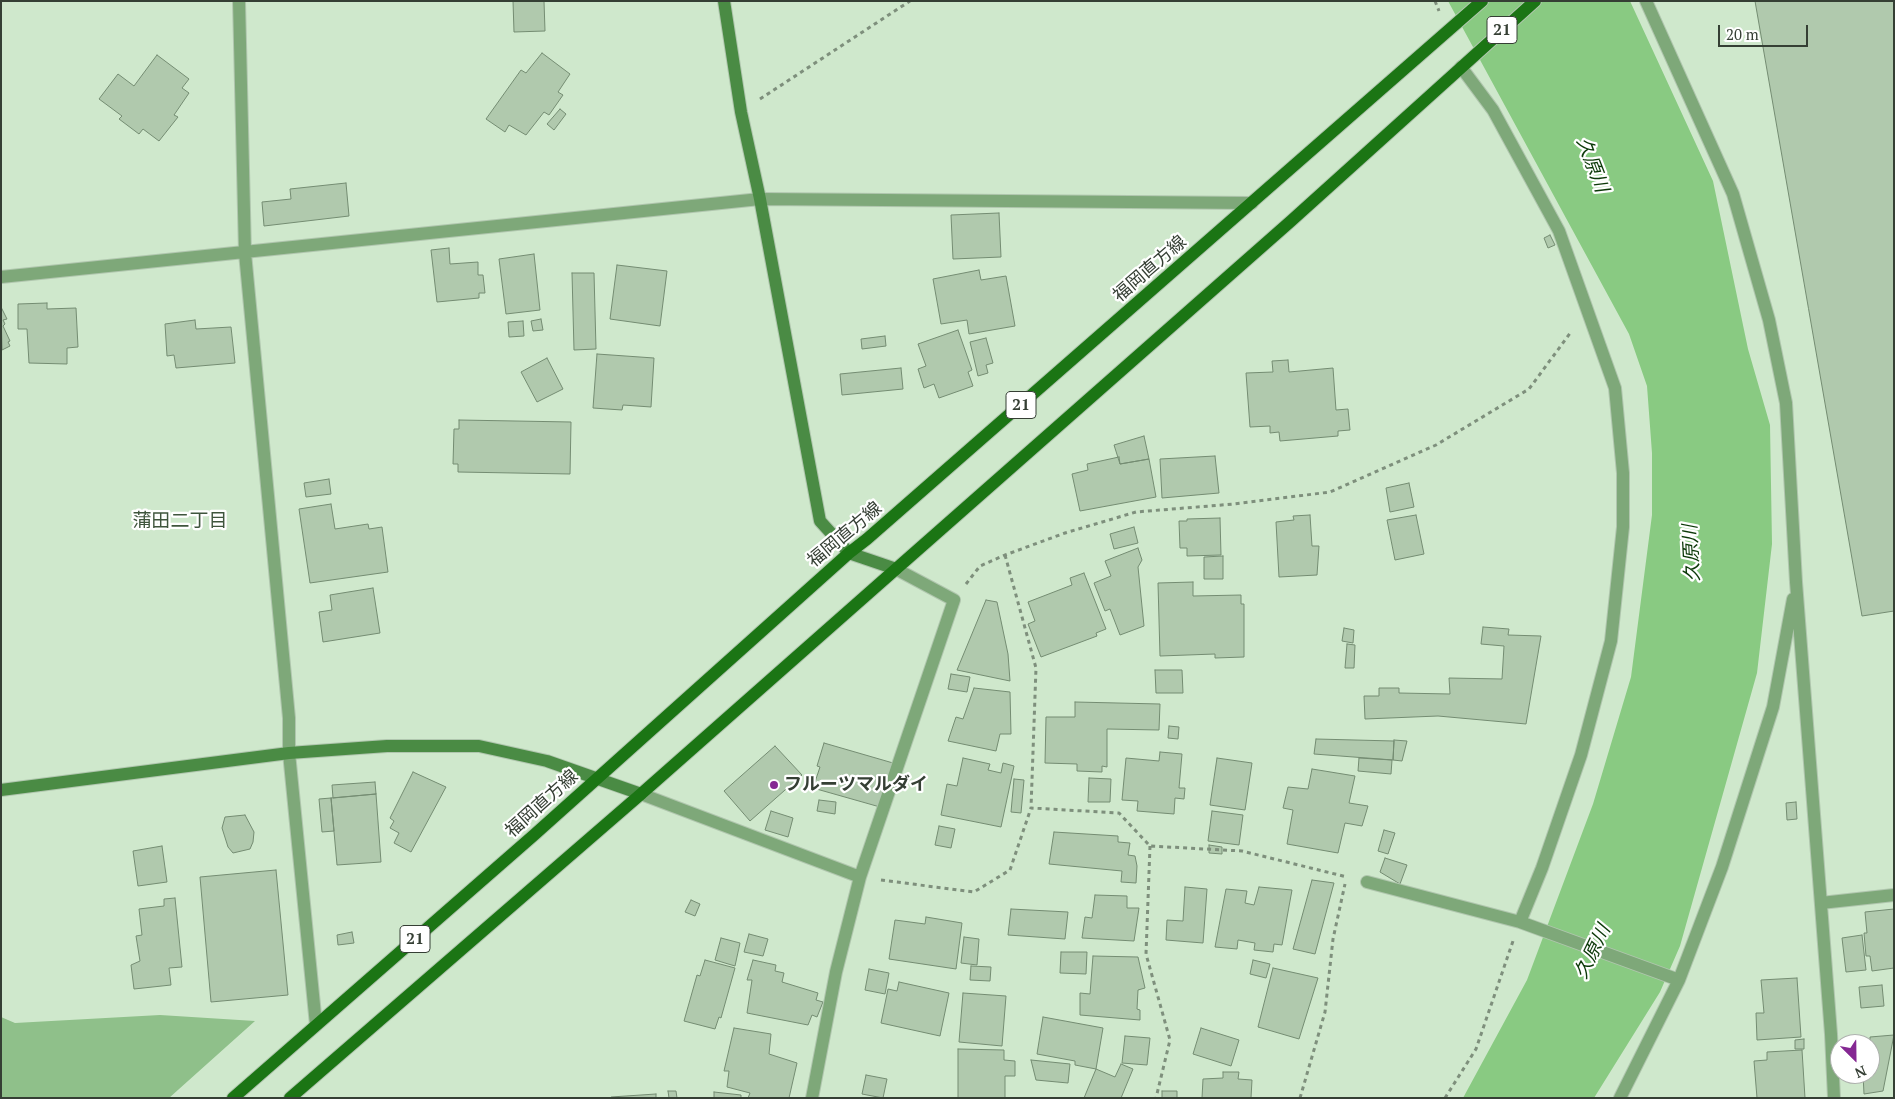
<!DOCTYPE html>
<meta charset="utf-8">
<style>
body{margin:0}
#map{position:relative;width:1895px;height:1099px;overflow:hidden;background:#cfe8cc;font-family:"PT Serif",serif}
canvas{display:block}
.frame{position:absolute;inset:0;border:2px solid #353f34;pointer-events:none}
.north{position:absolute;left:1830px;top:1034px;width:50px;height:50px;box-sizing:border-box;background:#fff;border:1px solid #aeb2ae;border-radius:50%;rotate:157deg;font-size:14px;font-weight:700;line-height:20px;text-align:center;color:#353f34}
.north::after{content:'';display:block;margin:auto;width:18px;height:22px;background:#852893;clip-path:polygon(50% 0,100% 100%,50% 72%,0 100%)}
.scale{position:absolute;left:1718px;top:25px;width:90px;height:22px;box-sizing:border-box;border:2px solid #353f34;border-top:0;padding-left:6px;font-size:15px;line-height:18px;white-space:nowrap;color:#353f34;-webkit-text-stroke:4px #fff;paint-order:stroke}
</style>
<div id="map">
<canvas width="1895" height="1099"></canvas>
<div class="frame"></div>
<div class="north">N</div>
<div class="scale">20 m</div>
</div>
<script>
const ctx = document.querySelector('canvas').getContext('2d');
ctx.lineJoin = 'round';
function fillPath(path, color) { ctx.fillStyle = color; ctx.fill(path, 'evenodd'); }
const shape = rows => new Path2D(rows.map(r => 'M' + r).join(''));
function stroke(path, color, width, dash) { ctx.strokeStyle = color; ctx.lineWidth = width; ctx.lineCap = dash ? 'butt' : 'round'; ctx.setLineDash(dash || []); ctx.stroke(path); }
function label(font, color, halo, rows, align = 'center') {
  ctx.font = font + ' "PT Serif","Noto Sans JP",serif'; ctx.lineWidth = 4.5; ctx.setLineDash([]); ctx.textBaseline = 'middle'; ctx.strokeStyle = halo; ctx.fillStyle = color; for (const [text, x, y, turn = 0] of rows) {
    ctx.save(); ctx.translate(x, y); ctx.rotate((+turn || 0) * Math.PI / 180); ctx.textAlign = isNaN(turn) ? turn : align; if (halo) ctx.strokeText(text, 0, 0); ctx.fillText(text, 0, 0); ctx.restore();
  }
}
fillPath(shape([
 [160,1015,255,1021,169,1098,1,1098,1,1017,15,1023]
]), '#8fc08a');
fillPath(shape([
 [1448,1,1630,1,1713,181,1748,349,1770,425,1772,544,1757,673,1680,946,1660,992,1594,1098,1463,1098,1527,980,1593,804,1631,677,1652,515,1652,453,1647,386,1629,334]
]), '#89ca82');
const building = shape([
 [513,1,544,1,545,31,514,32,513,1],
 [1755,1,1894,1,1894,611,1862,616,1755,1],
 [542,53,570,74,558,92,563,95,549,115,544,112,526,135,509,125,505,132,486,119,521,70,526,73,542,53],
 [157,55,189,79,182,88,189,93,174,115,178,117,159,141,143,129,139,134,119,119,122,116,99,99,118,74,134,86,157,55],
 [560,109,566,114,554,130,547,124,560,109],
 [346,183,349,216,264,226,262,202,291,199,290,189,346,183],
 [999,213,1001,257,953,259,951,215,999,213],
 [1550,235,1555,245,1548,248,1544,238,1550,235],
 [449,248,450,264,478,262,478,275,483,275,485,293,479,293,479,298,437,302,431,250,449,248],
 [534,254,540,310,506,314,499,259,534,254],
 [617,265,667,271,660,326,610,319,617,265],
 [979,270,981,280,1006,276,1015,326,969,334,967,320,941,324,933,279,979,270],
 [572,273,594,273,596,349,574,350,572,273],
 [47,303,47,309,76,308,78,347,67,348,67,364,29,363,27,329,18,329,18,304,47,303],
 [1,307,7,319,3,320,5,324,3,326,10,341,8,342,10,346,2,350,1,307],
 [541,319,543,330,533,331,531,321,541,319],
 [195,320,196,329,231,327,235,363,176,368,174,355,167,356,165,324,195,320],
 [523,321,524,336,509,337,508,322,523,321],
 [958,330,972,370,968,372,973,386,939,398,934,384,924,388,918,369,926,366,918,344,958,330],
 [885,336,886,346,862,349,861,339,885,336],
 [986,338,993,363,986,365,988,373,978,376,970,342,986,338],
 [597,354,654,358,651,407,623,405,622,410,593,408,597,354],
 [547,358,563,389,537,402,521,372,547,358],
 [1288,360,1289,372,1333,368,1336,410,1348,409,1350,430,1338,431,1338,436,1280,441,1279,432,1270,433,1270,426,1250,427,1246,373,1273,372,1272,361,1288,360],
 [901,368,903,389,842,395,840,374,901,368],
 [459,420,571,422,570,474,458,472,458,464,453,464,454,429,459,429,459,420],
 [1144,436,1149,459,1120,464,1114,445,1144,436],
 [1215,456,1219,493,1162,498,1160,459,1215,456],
 [1119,457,1120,464,1149,459,1156,497,1080,511,1072,474,1088,470,1087,464,1119,457],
 [329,479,331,494,306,497,304,483,329,479],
 [1409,483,1414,507,1390,512,1386,488,1409,483],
 [331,504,335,529,368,524,369,529,382,527,388,572,310,583,299,509,331,504],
 [1310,515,1312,546,1319,546,1317,575,1279,577,1276,522,1294,520,1293,516,1310,515],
 [1416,515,1424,554,1395,560,1387,520,1416,515],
 [1220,518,1221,555,1187,556,1187,548,1180,548,1179,521,1187,521,1187,519,1220,518],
 [1134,527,1138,543,1114,549,1110,534,1134,527],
 [1138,548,1142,560,1138,567,1144,626,1120,635,1110,609,1105,611,1094,583,1111,576,1105,561,1138,548],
 [1223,556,1223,579,1204,579,1204,557,1223,556],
 [1084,573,1106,629,1096,633,1097,636,1041,657,1028,624,1035,621,1028,602,1072,585,1070,578,1084,573],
 [1193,582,1193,596,1241,595,1241,604,1244,604,1244,657,1215,658,1215,654,1160,656,1158,583,1193,582],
 [373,588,380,633,323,642,319,612,332,610,330,595,373,588],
 [986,600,997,602,1008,654,1010,681,957,670,986,600],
 [1483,627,1509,629,1508,635,1541,636,1526,724,1438,716,1365,719,1364,696,1379,696,1379,688,1399,688,1399,693,1450,694,1449,678,1502,679,1504,646,1481,644,1483,627],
 [1344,628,1354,630,1353,643,1342,641,1344,628],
 [1347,644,1355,645,1354,668,1345,668,1347,644],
 [1155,670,1182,670,1183,693,1156,693,1155,670],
 [951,674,970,677,967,692,948,689,951,674],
 [974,688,1010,692,1011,734,1000,734,996,751,948,741,956,717,963,719,974,688],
 [1075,702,1160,704,1159,730,1107,729,1107,767,1102,766,1102,772,1077,771,1077,764,1045,763,1046,717,1075,717,1075,702],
 [1169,726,1179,727,1178,739,1168,738,1169,726],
 [1316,739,1394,741,1393,760,1314,754,1316,739],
 [1394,740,1407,741,1402,761,1393,760,1394,740],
 [824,743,893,763,880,807,813,788,820,767,817,766,824,743],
 [775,746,802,775,750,821,724,791,775,746],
 [1160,752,1182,754,1179,788,1185,788,1184,799,1175,798,1174,814,1137,811,1138,801,1122,800,1126,758,1159,761,1160,752],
 [963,758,990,764,988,770,1001,773,1003,763,1014,766,1001,827,941,815,947,784,957,786,963,758],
 [1217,758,1252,763,1245,810,1210,805,1217,758],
 [1359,758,1392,760,1391,774,1358,771,1359,758],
 [1312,769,1355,776,1349,803,1368,806,1362,826,1345,823,1338,853,1287,844,1293,810,1283,808,1288,787,1308,789,1312,769],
 [413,772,446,787,411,852,394,843,399,833,390,828,394,821,390,818,413,772],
 [1089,778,1111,779,1110,802,1088,802,1089,778],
 [1014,779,1024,780,1021,813,1011,812,1014,779],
 [375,782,376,794,333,798,332,785,375,782],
 [376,794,381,862,337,865,331,798,376,794],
 [331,798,334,831,322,832,319,799,331,798],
 [819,800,836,802,835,814,817,811,819,800],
 [1796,802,1797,819,1787,820,1786,803,1796,802],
 [771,811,793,818,788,837,765,830,771,811],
 [1212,811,1243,815,1239,845,1208,841,1212,811],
 [245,815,254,832,253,842,250,849,233,853,228,847,222,828,225,817,245,815],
 [939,826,955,829,951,848,935,845,939,826],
 [1384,830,1395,833,1388,854,1378,851,1384,830],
 [1054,832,1118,836,1118,842,1130,843,1128,855,1135,856,1137,866,1136,883,1121,882,1122,871,1049,864,1054,832],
 [1209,845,1222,847,1222,854,1209,853,1209,845],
 [162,846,167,882,138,886,133,851,162,846],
 [1385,858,1407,865,1400,884,1380,872,1385,858],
 [276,870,288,995,211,1002,200,877,276,870],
 [1312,880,1334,883,1315,954,1293,949,1312,880],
 [1185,887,1207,889,1203,943,1166,940,1167,920,1183,921,1185,887],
 [1259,887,1292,890,1282,945,1274,944,1273,952,1254,950,1255,943,1238,940,1237,949,1215,947,1226,889,1247,891,1245,903,1254,905,1259,887],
 [1095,895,1127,896,1127,908,1139,908,1134,941,1082,938,1085,917,1092,918,1095,895],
 [175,898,182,967,169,968,171,985,134,989,131,965,140,961,136,936,142,935,139,909,164,906,164,899,175,898],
 [691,900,700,904,695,916,685,912,691,900],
 [1011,909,1068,912,1065,939,1008,935,1011,909],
 [1894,909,1894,968,1872,971,1870,956,1866,956,1864,933,1867,933,1865,912,1894,909],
 [926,917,962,923,956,969,889,959,895,920,925,924,926,917],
 [352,932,354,943,338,945,337,935,352,932],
 [749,934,768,939,763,956,744,952,749,934],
 [1862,935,1866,970,1846,972,1842,938,1862,935],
 [964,937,979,939,977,965,961,963,964,937],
 [721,938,740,943,735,966,715,960,721,938],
 [1061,952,1087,952,1086,974,1060,973,1061,952],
 [1093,956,1138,957,1145,988,1138,990,1137,1009,1140,1010,1140,1020,1080,1015,1080,993,1090,994,1093,956],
 [705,960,735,968,721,1018,719,1017,715,1029,684,1021,697,975,700,976,705,960],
 [753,960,776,965,775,971,784,973,782,982,818,993,816,1000,823,1002,817,1017,812,1015,808,1025,747,1013,752,980,747,980,753,960],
 [1253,960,1270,964,1266,978,1250,974,1253,960],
 [971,966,991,967,990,981,970,980,971,966],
 [1273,968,1318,978,1299,1039,1258,1027,1273,968],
 [869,969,889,973,885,994,865,990,869,969],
 [1797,978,1801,1037,1757,1040,1756,1013,1764,1013,1761,980,1797,978],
 [899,982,949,993,940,1036,881,1023,888,989,897,991,899,982],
 [1882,985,1884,1006,1861,1008,1859,987,1882,985],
 [963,993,1006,996,1002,1046,959,1042,963,993],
 [1043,1017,1103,1028,1096,1069,1075,1065,1075,1061,1037,1054,1043,1017],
 [734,1028,771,1034,769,1054,797,1063,789,1098,748,1098,750,1093,727,1087,729,1071,724,1071,734,1028],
 [1201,1028,1239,1040,1231,1066,1193,1054,1201,1028],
 [1894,1035,1883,1091,1864,1094,1863,1074,1870,1074,1870,1037,1894,1035],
 [1125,1036,1150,1038,1147,1065,1122,1063,1125,1036],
 [1804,1039,1804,1049,1795,1049,1795,1040,1804,1039],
 [958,1049,1004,1050,1004,1060,1015,1061,1015,1076,1005,1076,1005,1098,958,1098,958,1049],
 [1802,1050,1805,1098,1757,1098,1754,1061,1767,1060,1767,1052,1802,1050],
 [1031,1060,1070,1064,1068,1083,1036,1080,1031,1060],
 [1121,1064,1133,1069,1121,1098,1084,1098,1096,1069,1115,1077,1121,1064],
 [1223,1072,1239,1072,1238,1079,1252,1080,1251,1098,1202,1098,1203,1079,1223,1078,1223,1072],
 [866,1075,887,1079,883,1098,862,1094,866,1075],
 [668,1091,676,1091,677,1098,669,1098,668,1091],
 [1162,1091,1177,1091,1177,1098,1162,1098,1162,1091],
 [714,1092,741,1095,741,1098,714,1098,714,1092],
 [656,1094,656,1098,611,1098,611,1097,656,1094]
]);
fillPath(building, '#b0c9ad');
stroke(building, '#748c72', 1);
const street = shape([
 [239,1,245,253,289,718,289,753,316,1025],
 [1646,1,1733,194,1769,320,1786,403,1796,582,1831,1034,1834,1098],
 [1,277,760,199,1252,203],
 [641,794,860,877],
 [1367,882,1520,922,1542,868,1581,755,1611,641,1623,527,1623,473,1615,388,1559,231,1493,110,1461,67],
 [1821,903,1894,895],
 [1520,922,1679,980],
 [812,1098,836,972,860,877,954,600,896,569],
 [1620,1098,1679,980,1722,867,1773,707,1793,599]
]);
const secondary = shape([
 [724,1,741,112,760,199,820,521,849,553,896,569],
 [1,790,289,753,387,746,479,746,547,761,641,794]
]);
const primary = shape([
 [233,1098,534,835,849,553,867,539,1482,1],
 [290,1098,641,794,896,569,1291,221,1535,1]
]);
stroke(street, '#b0c6ae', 14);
stroke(secondary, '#b0c6ae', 14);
stroke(primary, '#b0c6ae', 14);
stroke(shape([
 [1435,1,1439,11],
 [760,99,910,1],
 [1005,555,1036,668,1031,808],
 [966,584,980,566,1005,555,1065,533,1136,512,1234,504,1330,492,1436,445,1529,389,1571,332],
 [1150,846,1146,954,1170,1040,1156,1098],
 [881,880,974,892,1010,870,1031,808,1119,813,1150,846,1242,851,1347,877],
 [1300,1098,1325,1012,1333,939,1345,884],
 [1445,1098,1476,1049,1513,941]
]), '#7e8f7c', 3, [4, 4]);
stroke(street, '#7ea879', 12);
stroke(secondary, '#4a8b44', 12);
stroke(primary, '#1b7514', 12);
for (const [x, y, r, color] of [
 [774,785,5,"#852893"]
]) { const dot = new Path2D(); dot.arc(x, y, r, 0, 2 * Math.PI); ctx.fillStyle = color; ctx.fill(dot); stroke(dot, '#fff', 2); }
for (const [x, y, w] of [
 [1502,30,30],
 [1021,405,30],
 [415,939,30]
]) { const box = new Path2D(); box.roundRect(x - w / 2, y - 13.5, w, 27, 4); ctx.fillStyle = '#fff'; ctx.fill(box); stroke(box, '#353f34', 1); }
label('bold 16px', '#353f34', null, [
 ["21",1502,30],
 ["21",1021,405],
 ["21",415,939]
]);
label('18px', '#353f34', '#fff', [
 ["福岡直方線",1150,269,-41],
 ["福岡直方線",845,535,-40],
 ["福岡直方線",542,804,-42]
]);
label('bold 18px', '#353f34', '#fff', [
 ["フルーツマルダイ",784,785]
], 'left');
label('italic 19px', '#0b3908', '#fff', [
 ["久原川",1592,165,69],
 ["久原川",1692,553,-93],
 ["久原川",1593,952,-64]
]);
label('19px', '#3f553d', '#fff', [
 ["蒲田二丁目",180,522]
]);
</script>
